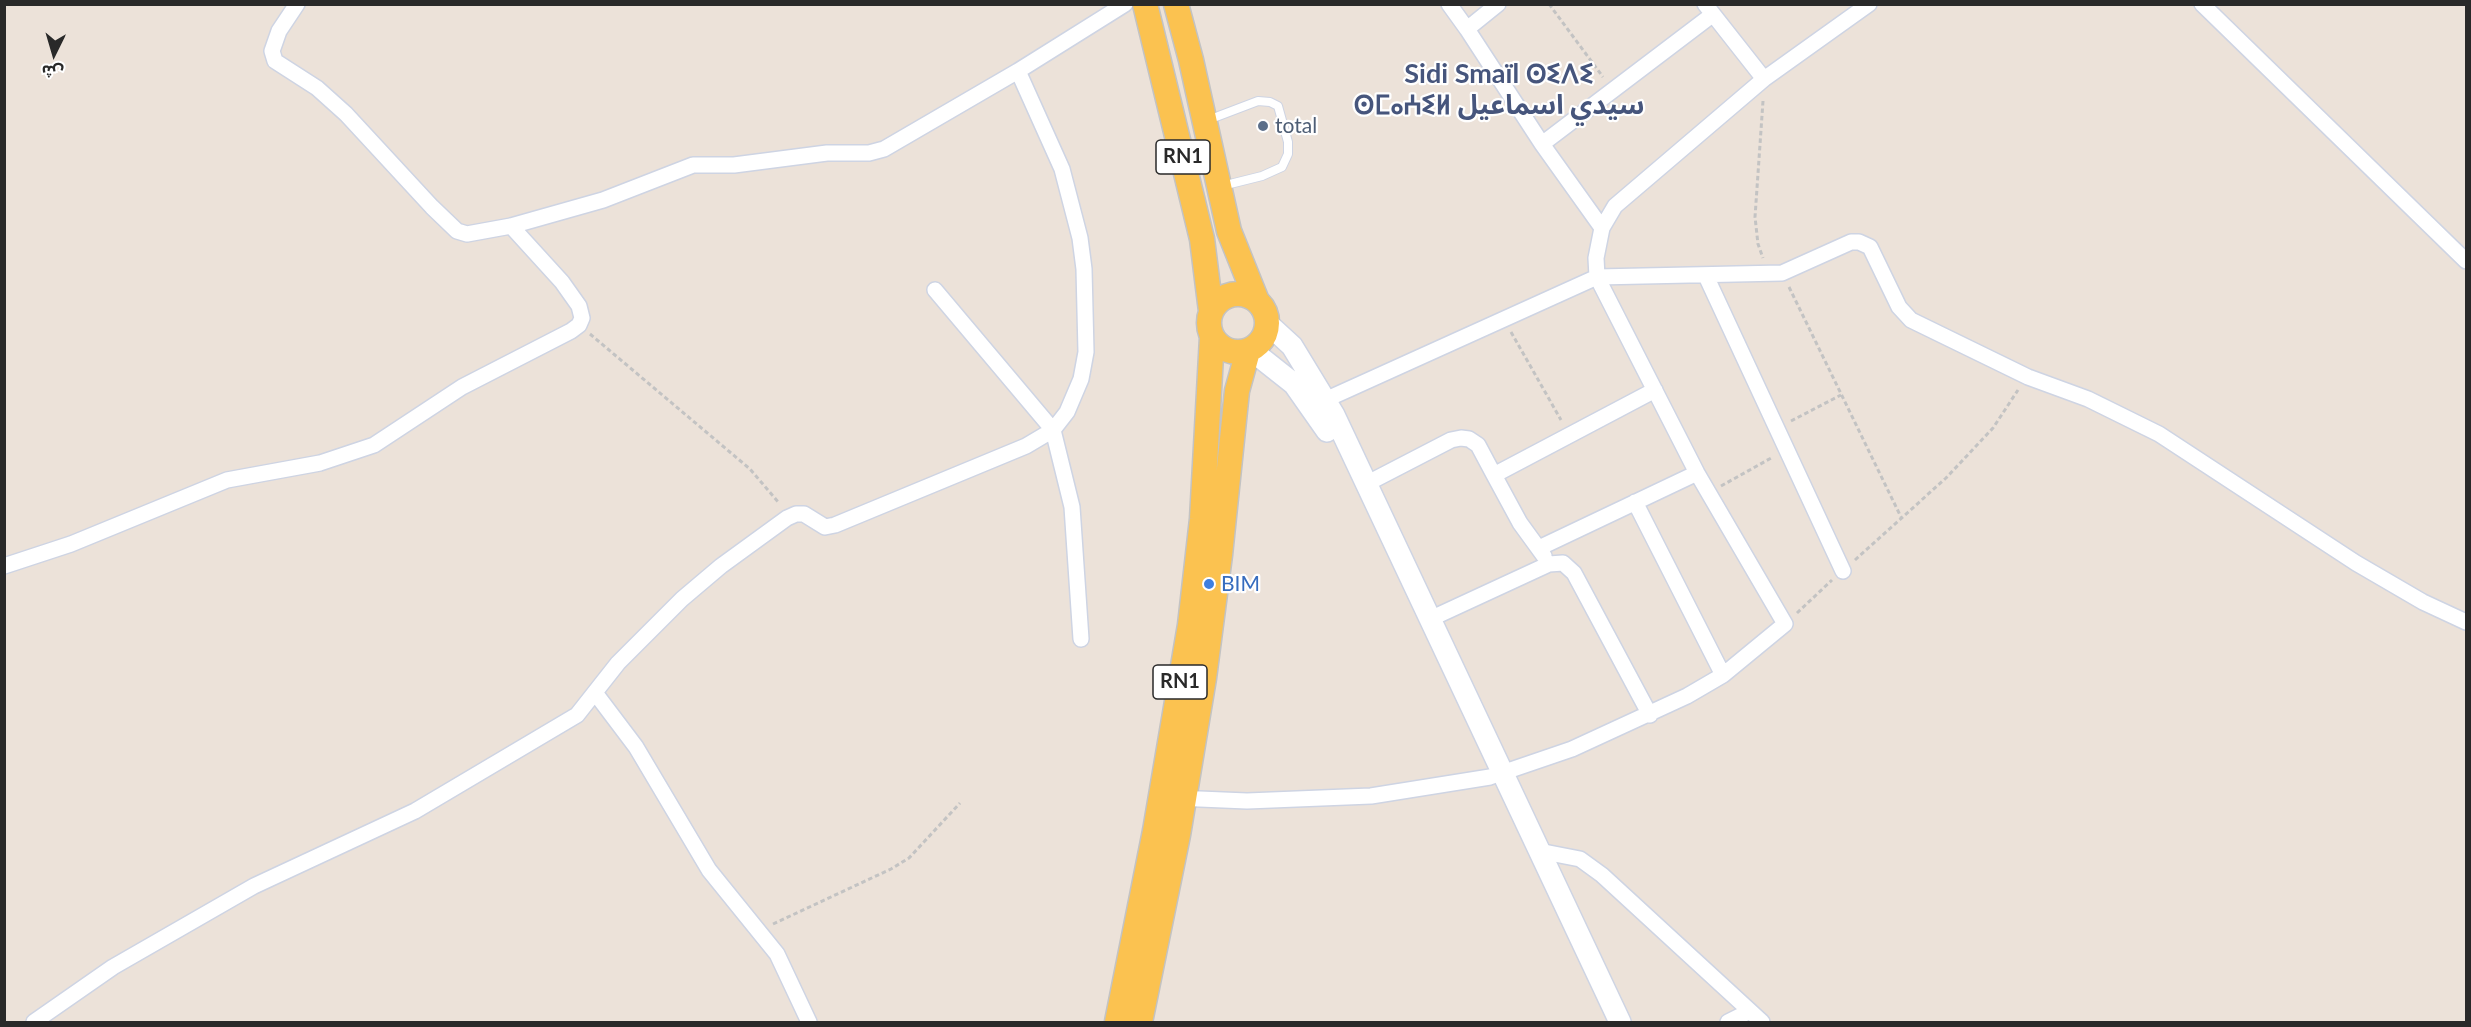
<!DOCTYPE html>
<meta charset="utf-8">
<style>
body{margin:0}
#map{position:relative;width:2471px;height:1027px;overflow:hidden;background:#ece2d9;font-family:Lato,"Noto Sans Arabic",sans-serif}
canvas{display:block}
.frame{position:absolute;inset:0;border:6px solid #292929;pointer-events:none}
.north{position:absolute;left:24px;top:24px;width:60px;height:60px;-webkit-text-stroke:4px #fff;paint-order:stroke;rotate:185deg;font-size:16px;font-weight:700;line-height:24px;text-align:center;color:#292929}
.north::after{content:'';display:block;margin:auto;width:21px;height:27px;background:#292929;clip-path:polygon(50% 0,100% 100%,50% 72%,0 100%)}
</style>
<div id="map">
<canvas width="2471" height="1027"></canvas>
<div class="frame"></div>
<div class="north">ش</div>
</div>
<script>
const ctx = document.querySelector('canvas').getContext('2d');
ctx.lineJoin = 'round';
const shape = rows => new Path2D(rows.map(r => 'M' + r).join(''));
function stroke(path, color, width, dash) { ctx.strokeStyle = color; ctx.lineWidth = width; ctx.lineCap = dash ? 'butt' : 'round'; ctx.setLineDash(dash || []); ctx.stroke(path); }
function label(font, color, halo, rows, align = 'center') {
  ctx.font = font + ' Lato,"Noto Sans Arabic","Noto Sans Tifinagh",sans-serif'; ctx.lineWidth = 4.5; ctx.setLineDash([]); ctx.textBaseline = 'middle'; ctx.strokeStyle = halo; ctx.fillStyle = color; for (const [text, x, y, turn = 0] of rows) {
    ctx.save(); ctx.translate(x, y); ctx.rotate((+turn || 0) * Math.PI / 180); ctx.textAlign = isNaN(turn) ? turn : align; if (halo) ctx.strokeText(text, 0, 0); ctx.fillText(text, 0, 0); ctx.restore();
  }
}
const lane = shape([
 [1208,120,1258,101,1270,102,1278,106,1288,142,1288,154,1282,167,1262,176,1222,186]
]);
const street = shape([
 [297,4,279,31,272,51,275,61,317,88,346,114,432,207,457,231,467,234,511,226,603,200,693,165,734,165,827,153,869,153,884,149,1018,71,1125,4],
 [1449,4,1467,29],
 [1498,4,1467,29,1542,144,1602,228],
 [1705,4,1764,79],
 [2202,4,2466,261],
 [1542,144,1712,15],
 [1706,276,1843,571],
 [935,290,1053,430,1072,507,1081,639],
 [1325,400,1597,277,1782,273,1851,242,1859,242,1870,247,1899,307,1911,320,2028,377,2088,399,2159,434,2356,563,2423,602,2466,622],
 [1494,475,1520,523,1544,556],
 [1366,484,1451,440,1461,438,1469,439,1478,445,1494,475,1655,390],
 [1635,502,1723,675],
 [1539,548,1697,473],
 [4,566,71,544,227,480,320,463,374,445,462,387,571,331,579,325,582,318,579,306,562,282,511,226],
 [1430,619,1549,564,1563,563,1574,573,1650,715],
 [596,694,636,747,709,870,777,954,809,1022],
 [1176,798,1247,801,1371,796,1490,777,1572,749,1687,696,1723,675,1785,624,1697,473,1597,277,1596,258,1602,228,1615,206,1764,79,1869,4],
 [1539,851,1580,859,1602,875,1762,1022],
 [34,1022,113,967,254,886,415,811,577,715,618,663,682,599,721,566,787,518,796,514,804,514,825,527,835,525,1026,446,1053,430,1067,412,1081,379,1086,352,1084,269,1080,238,1062,169,1018,71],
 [1728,1022,1750,1011]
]);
const secondary = shape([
 [1268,324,1292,346,1334,415,1620,1022],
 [1251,350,1294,384,1327,431]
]);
const primary = shape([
 [1145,4,1202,239,1211,311],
 [1176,4,1191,60,1229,231,1257,301],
 '1209 323a29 29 0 1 1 58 0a29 29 0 1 1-58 0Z',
 [1117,1022,1155,831,1190,625,1202,519,1212,337],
 [1140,1022,1178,835,1204,678,1220,555,1237,391,1248,351]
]);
stroke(lane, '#ced4e3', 10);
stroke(street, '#ced4e3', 18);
stroke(secondary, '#ced4e3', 24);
stroke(primary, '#c3c3c3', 27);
stroke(shape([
 [1549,4,1603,77],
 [1763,101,1755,217,1758,244,1763,258],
 [1789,287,1901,517],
 [1511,332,1561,420],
 [590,334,750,469,779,503],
 [1791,421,1841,395],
 [1721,486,1773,457],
 [1855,560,1946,478,1993,428,2018,390],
 [1797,613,1832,580],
 [773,924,891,869,909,858,960,803]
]), '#c3c3c3', 3, [4.5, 3]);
stroke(lane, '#fff', 8);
stroke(street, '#fff', 15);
stroke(secondary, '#fff', 21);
stroke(primary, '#fbc250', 24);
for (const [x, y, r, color] of [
 [1263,126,6,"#5c6f8a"],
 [1209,584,6,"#3f7fe0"]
]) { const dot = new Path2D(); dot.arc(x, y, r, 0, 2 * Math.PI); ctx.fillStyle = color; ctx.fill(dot); stroke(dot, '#fff', 2); }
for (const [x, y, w] of [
 [1183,157,54],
 [1180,682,54]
]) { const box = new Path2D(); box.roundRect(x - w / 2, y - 17, w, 34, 4.5); ctx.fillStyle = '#fff'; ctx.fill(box); stroke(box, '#292929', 1.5); }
label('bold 20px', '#292929', null, [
 ["RN1",1183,157],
 ["RN1",1180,682]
]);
label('21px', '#4e5e75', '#fff', [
 ["total",1275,126]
], 'left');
label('21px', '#366cbe', '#fff', [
 ["BIM",1221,584]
], 'left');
label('bold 27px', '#46557c', '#fff', [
 ["Sidi Smaïl ⵙⵉⴷⵉ",1499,74],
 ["ⵙⵎⴰⵄⵉⵍ سيدي اسماعيل",1499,105]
]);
</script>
